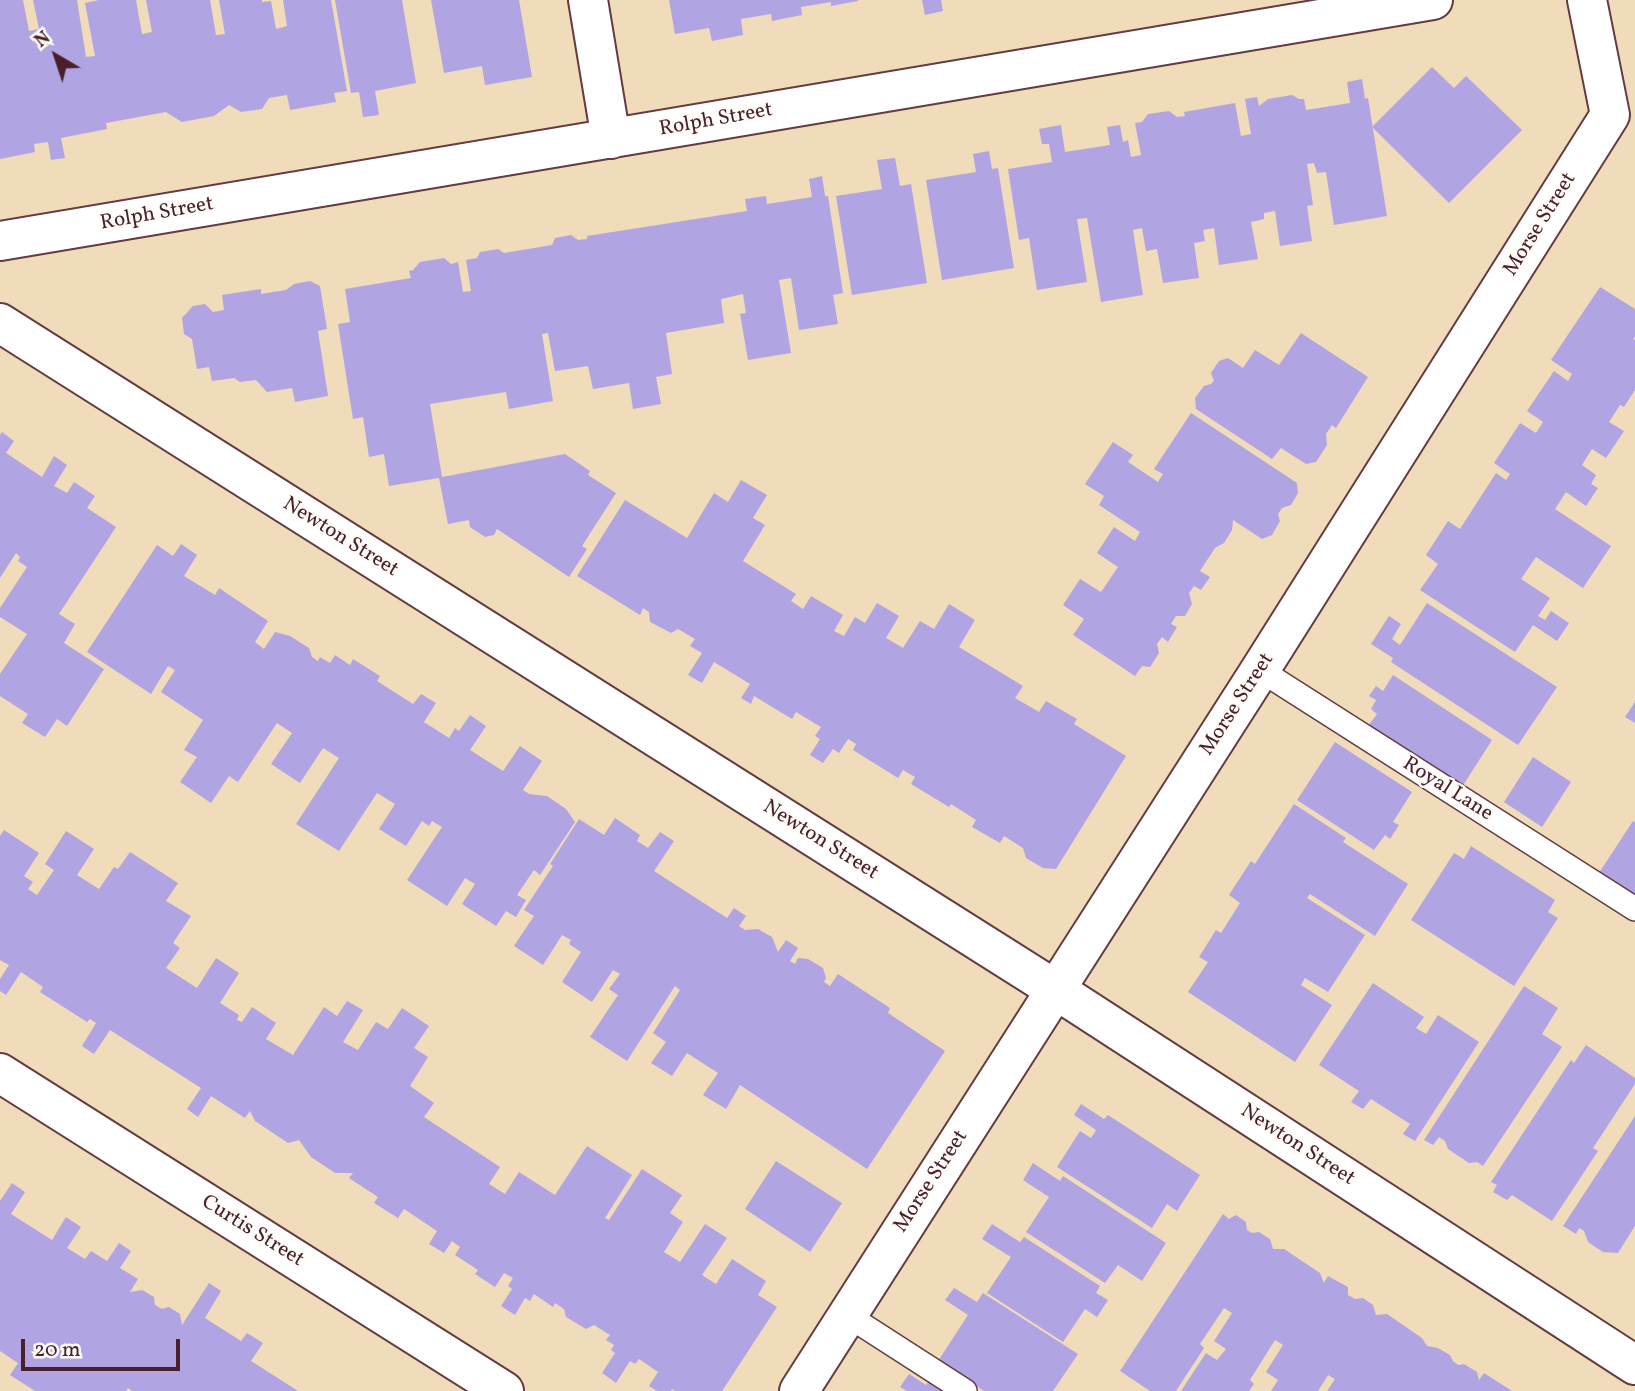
<!DOCTYPE html>
<style>
body{margin:0}
#map{position:relative;width:1635px;height:1391px;overflow:hidden;background:#f0dbba;font-family:Vollkorn,serif}
canvas{display:block}
.north{position:absolute;left:21px;top:21px;width:70px;height:70px;-webkit-text-stroke:5px #fdfcf7;paint-order:stroke;rotate:321deg;font-size:19px;font-weight:700;line-height:28px;text-align:center;color:#4a1f2b}
.north::after{content:'';display:block;margin:auto;width:24px;height:32px;background:#4a1f2b;clip-path:polygon(50% 0,100% 100%,50% 72%,0 100%)}
.scale{position:absolute;left:21px;top:1339px;width:159px;height:32px;box-sizing:border-box;border:4px solid #4a1f2b;border-top:0;padding-left:9px;font-size:21px;line-height:24px;white-space:nowrap;color:#4a1f2b;-webkit-text-stroke:5px #fdfcf7;paint-order:stroke}
</style>
<div id="map">
<canvas width="1635" height="1391"></canvas>
<div class="north">N</div>
<div class="scale">20 m</div>
</div>
<script>
const ctx = document.querySelector('canvas').getContext('2d');
ctx.lineJoin = 'round';
function fillPath(path, color) { ctx.fillStyle = color; ctx.fill(path, 'evenodd'); }
const shape = rows => new Path2D(rows.map(r => 'M' + r).join(''));
function stroke(path, color, width, dash) { ctx.strokeStyle = color; ctx.lineWidth = width; ctx.lineCap = dash ? 'butt' : 'round'; ctx.setLineDash(dash || []); ctx.stroke(path); }
function label(font, color, halo, rows, align = 'center') {
  ctx.font = font + ' Vollkorn,serif'; ctx.lineWidth = 5; ctx.setLineDash([]); ctx.textBaseline = 'middle'; ctx.strokeStyle = halo; ctx.fillStyle = color; for (const [text, x, y, turn = 0] of rows) {
    ctx.save(); ctx.translate(x, y); ctx.rotate((+turn || 0) * Math.PI / 180); ctx.textAlign = isNaN(turn) ? turn : align; if (halo) ctx.strokeText(text, 0, 0); ctx.fillText(text, 0, 0); ctx.restore();
  }
}
fillPath(shape([
 [0,0,23,0,29,31,39,29,33,0,77,0,86,57,95,56,85,3,99,0,136,0,142,34,152,32,146,0,210,0,216,35,225,34,219,0,262,0,262,2,271,1,276,29,287,26,283,0,331,0,347,91,334,93,336,102,290,110,287,95,269,98,262,109,241,112,229,105,214,116,182,122,166,112,106,123,107,129,61,138,65,158,51,160,48,142,34,144,35,152,0,159],
 [335,0,402,0,416,83,375,91,379,115,363,117,359,92,351,93],
 [431,0,519,0,532,77,485,85,482,66,444,73],
 [669,0,858,0,858,1,831,6,831,2,801,7,802,15,772,21,771,14,741,19,743,35,712,41,709,28,675,34],
 [922,0,941,0,943,11,925,15],
 [1432,67,1454,88,1466,76,1522,130,1449,203,1372,127],
 [1362,79,1365,99,1368,98,1387,216,1334,225,1326,172,1317,173,1314,163,1307,164,1313,205,1307,206,1312,241,1280,246,1275,211,1264,213,1264,219,1251,222,1258,259,1219,265,1214,228,1203,230,1205,241,1194,243,1199,278,1163,283,1157,249,1146,251,1142,228,1133,230,1143,295,1101,302,1087,218,1077,219,1087,282,1037,290,1029,238,1019,240,1008,169,1052,162,1049,144,1042,144,1039,129,1061,125,1065,152,1110,145,1107,127,1120,125,1123,142,1128,140,1131,157,1141,155,1135,123,1142,122,1148,114,1169,111,1177,117,1185,116,1184,112,1235,103,1241,136,1251,134,1245,99,1257,97,1259,106,1268,99,1292,95,1299,99,1304,99,1306,110,1350,103,1347,82],
 [989,151,992,169,998,168,1014,268,942,280,926,180,976,172,973,154],
 [895,158,900,186,911,184,927,283,852,295,836,196,882,189,877,160],
 [822,176,825,196,828,196,843,293,833,295,838,324,799,330,791,278,779,280,791,353,748,360,740,314,746,313,743,294,721,299,724,323,666,333,672,374,656,377,661,404,633,409,629,383,593,389,588,366,555,371,548,333,542,334,553,401,509,409,506,392,430,404,442,477,565,454,590,471,588,475,616,493,582,546,587,549,569,577,497,529,494,535,485,537,470,527,469,520,448,524,439,478,389,486,384,454,369,457,363,417,353,419,338,324,350,322,345,289,411,278,409,271,413,270,420,262,444,258,451,264,458,262,463,292,471,291,466,260,477,258,480,252,498,249,504,253,552,245,555,238,571,235,578,240,587,239,587,236,747,211,745,199,766,196,767,204,812,197,809,179],
 [310,281,320,286,327,329,318,331,328,396,295,402,292,388,267,392,256,380,240,382,234,378,212,381,209,367,197,369,192,339,184,334,182,318,193,306,205,304,213,312,224,310,222,295,261,289,261,294,286,290,294,284],
 [1600,287,1635,309,1635,337,1633,339,1635,340,1635,390,1624,407,1620,405,1609,422,1624,431,1606,458,1592,449,1582,465,1596,475,1591,484,1598,488,1586,506,1566,492,1555,509,1611,546,1583,588,1536,557,1521,579,1550,598,1538,616,1545,620,1551,611,1569,623,1557,641,1533,625,1515,652,1420,590,1438,564,1426,555,1448,521,1460,529,1496,473,1506,480,1510,474,1494,463,1520,423,1536,433,1543,422,1527,411,1554,371,1568,381,1572,374,1551,360],
 [1301,333,1368,377,1336,428,1332,425,1326,434,1327,445,1316,462,1306,464,1281,448,1272,459,1196,409,1195,398,1204,386,1211,384,1214,381,1211,373,1219,361,1228,358,1243,368,1255,350,1279,365],
 [1191,413,1297,483,1298,493,1291,505,1282,508,1278,514,1280,521,1272,535,1262,539,1233,520,1232,530,1224,543,1215,548,1200,571,1210,577,1201,590,1194,586,1189,593,1192,604,1185,616,1176,616,1171,624,1177,627,1168,642,1162,637,1157,644,1159,653,1150,667,1142,666,1135,676,1073,635,1084,619,1063,605,1080,579,1101,592,1118,567,1097,553,1114,527,1135,541,1140,532,1099,505,1104,496,1085,484,1113,442,1133,455,1128,462,1158,482,1163,474,1154,469],
 [2,432,14,441,6,453,42,477,54,456,67,465,54,486,67,493,74,482,95,496,87,508,116,527,59,614,75,624,64,643,104,669,67,726,57,719,45,737,22,723,28,714,0,696,0,674,27,634,0,617,0,608,27,567,18,561,20,557,16,553,0,578,0,435],
 [741,480,767,495,753,518,765,525,743,561,796,594,791,601,803,609,811,596,843,615,834,631,844,636,855,617,865,623,877,603,899,616,886,638,903,648,920,621,934,629,949,604,975,620,959,647,1023,686,1015,698,1039,712,1046,701,1077,719,1074,724,1126,756,1056,869,1043,868,1026,858,1023,848,1004,836,1000,843,972,827,976,820,951,804,949,807,911,784,915,777,903,770,898,778,853,750,856,744,848,739,839,753,833,749,823,763,810,755,820,739,815,736,821,727,796,712,792,719,754,696,751,704,741,698,750,684,714,662,702,683,688,675,702,653,690,646,695,639,678,629,671,633,650,622,649,612,643,608,640,615,577,576,625,500,687,538,714,493,728,502],
 [181,544,197,555,184,576,215,595,219,588,268,621,255,642,264,649,275,632,290,636,309,648,312,657,318,661,320,657,330,663,335,655,350,665,353,659,380,676,377,681,413,704,421,694,436,703,424,722,449,738,455,728,459,731,470,715,486,726,470,750,503,771,520,746,542,761,523,790,529,794,547,796,566,809,575,822,540,875,534,870,517,895,526,900,516,917,506,911,496,926,462,904,475,884,465,878,447,906,407,880,442,827,432,821,429,826,422,821,406,846,379,829,395,804,377,793,339,851,296,824,339,758,323,748,300,783,271,764,292,733,277,723,238,782,229,776,211,803,180,782,197,757,184,750,203,720,161,692,175,670,168,666,151,694,87,652,157,545,173,556],
 [1427,603,1557,687,1518,745,1391,662,1393,658,1371,644,1389,616,1401,624,1392,639,1400,645],
 [1393,675,1492,740,1462,787,1368,726,1377,714,1371,709,1376,700,1369,696,1376,686,1383,691],
 [1635,702,1635,723,1625,717],
 [1335,742,1412,792,1393,822,1399,825,1390,839,1385,835,1374,850,1297,800],
 [1533,757,1571,782,1542,827,1504,802],
 [1294,804,1346,838,1343,842,1408,884,1375,936,1310,894,1307,898,1365,935,1328,992,1305,978,1301,985,1332,1005,1295,1062,1188,992,1208,962,1199,957,1216,930,1221,933,1240,903,1229,895,1251,861,1255,864],
 [615,818,640,835,637,841,648,848,660,832,674,841,654,871,727,918,734,908,746,916,739,926,745,930,758,929,772,937,778,952,786,940,798,948,790,961,795,964,798,958,808,959,823,968,826,978,824,982,830,986,838,974,890,1008,888,1013,945,1051,867,1169,740,1085,726,1109,703,1095,718,1073,687,1053,672,1076,651,1063,666,1042,653,1033,680,990,675,986,627,1061,590,1037,618,995,609,989,620,974,613,970,592,1002,562,982,581,952,569,944,571,940,562,935,543,965,514,946,534,916,524,910,553,866,550,864,579,819,604,835],
 [1633,821,1635,822,1635,900,1597,876],
 [4,830,39,853,24,876,33,882,28,889,37,895,54,870,45,864,66,831,94,849,77,875,99,889,114,867,118,869,130,852,178,883,166,901,191,916,173,943,180,948,166,968,197,988,216,958,239,973,220,1003,239,1015,237,1020,242,1022,252,1007,276,1023,266,1039,293,1055,324,1007,337,1016,347,1001,363,1010,343,1042,358,1050,376,1022,388,1029,402,1008,429,1026,414,1048,428,1057,410,1086,434,1103,424,1117,500,1167,489,1184,505,1194,519,1172,555,1195,587,1146,632,1175,605,1218,609,1220,642,1169,682,1195,670,1213,683,1222,664,1252,680,1262,705,1224,727,1238,702,1275,716,1284,732,1259,766,1281,758,1295,777,1307,722,1391,675,1391,672,1389,671,1391,657,1391,649,1386,658,1372,639,1359,635,1364,630,1361,616,1383,602,1373,615,1353,611,1350,614,1345,606,1340,610,1335,594,1325,586,1329,566,1317,564,1309,555,1303,553,1307,534,1294,530,1301,525,1298,515,1315,501,1306,512,1289,508,1286,513,1278,504,1273,495,1287,475,1274,478,1270,455,1255,460,1247,452,1241,444,1253,429,1244,437,1231,404,1209,398,1218,374,1203,378,1197,349,1178,353,1173,335,1173,311,1157,299,1140,288,1143,255,1121,250,1111,245,1118,211,1096,198,1117,187,1109,201,1088,110,1030,94,1054,82,1046,96,1023,90,1019,87,1022,40,992,43,987,21,972,6,995,0,991,0,979,9,965,0,960,0,836],
 [1471,846,1555,900,1548,912,1558,918,1514,986,1411,920,1454,853,1464,859],
 [1373,983,1424,1017,1416,1028,1426,1034,1438,1015,1479,1042,1415,1141,1403,1134,1410,1124,1371,1099,1363,1109,1351,1102,1359,1091,1319,1065],
 [1524,986,1558,1008,1542,1034,1562,1047,1483,1166,1477,1162,1469,1163,1448,1149,1445,1141,1439,1137,1433,1145,1424,1140],
 [1586,1045,1635,1078,1635,1084,1593,1148,1598,1151,1552,1221,1512,1195,1507,1200,1493,1192,1497,1185,1491,1182,1571,1060,1574,1063],
 [1081,1104,1104,1119,1108,1115,1200,1175,1177,1211,1167,1204,1152,1228,1057,1167,1080,1131,1091,1138,1096,1130,1074,1115],
 [1635,1116,1635,1226,1618,1253,1603,1252,1588,1242,1584,1231,1579,1228,1576,1234,1563,1226],
 [776,1161,842,1203,810,1252,745,1209],
 [1033,1163,1060,1181,1063,1176,1166,1243,1142,1281,1118,1265,1105,1283,1026,1232,1049,1197,1023,1180],
 [12,1183,25,1192,11,1214,52,1240,66,1217,81,1227,67,1248,85,1259,91,1251,107,1261,119,1243,131,1251,120,1268,138,1279,130,1292,142,1290,154,1297,155,1305,162,1309,169,1307,180,1314,182,1325,209,1283,221,1291,205,1318,241,1341,247,1333,263,1343,251,1361,298,1391,132,1391,128,1388,126,1391,35,1391,10,1375,18,1363,0,1351,0,1201],
 [1223,1214,1229,1219,1236,1215,1246,1222,1247,1230,1252,1233,1259,1232,1270,1239,1273,1249,1284,1249,1320,1273,1324,1283,1328,1276,1348,1287,1348,1295,1355,1299,1363,1298,1373,1305,1376,1315,1387,1314,1422,1338,1427,1346,1438,1348,1450,1355,1453,1361,1458,1365,1464,1364,1477,1372,1479,1380,1484,1373,1512,1391,1327,1391,1335,1379,1328,1375,1318,1391,1271,1391,1278,1380,1266,1372,1283,1345,1275,1340,1250,1380,1254,1384,1249,1391,1181,1391,1206,1353,1217,1360,1226,1349,1214,1341,1232,1313,1224,1308,1200,1344,1204,1348,1176,1391,1150,1391,1120,1371],
 [992,1224,1020,1242,1024,1237,1100,1286,1096,1293,1108,1300,1097,1317,1085,1309,1063,1342,987,1293,1011,1257,982,1239],
 [954,1288,977,1302,983,1293,1078,1354,1053,1391,984,1391,938,1361,968,1315,945,1300],
 [909,1374,926,1385,930,1379,947,1391,907,1391,900,1387]
]), '#b0a5e2');
const service = shape([
 [1260,670,1635,909],
 [847,1315,965,1391]
]);
const minor = shape([
 [588,0,611,139],
 [0,241,1433,0],
 [0,323,1056,990,1635,1365],
 [0,1073,504,1391],
 [799,1391,1260,670,1610,115,1587,0]
]);
stroke(service, '#633b40', 26);
stroke(minor, '#633b40', 42);
stroke(service, '#fff', 23);
stroke(minor, '#fff', 38);
label('21px', '#4a1f2b', '#fdfcf7', [
 ["Rolph Street",716,121,-10],
 ["Rolph Street",157,215,-10],
 ["Morse Street",1541,225,-58],
 ["Newton Street",340,538,32],
 ["Morse Street",1238,705,-57],
 ["Royal Lane",1447,790,32],
 ["Newton Street",820,841,32],
 ["Newton Street",1297,1146,33],
 ["Morse Street",932,1182,-57],
 ["Curtis Street",252,1232,32]
]);
</script>
